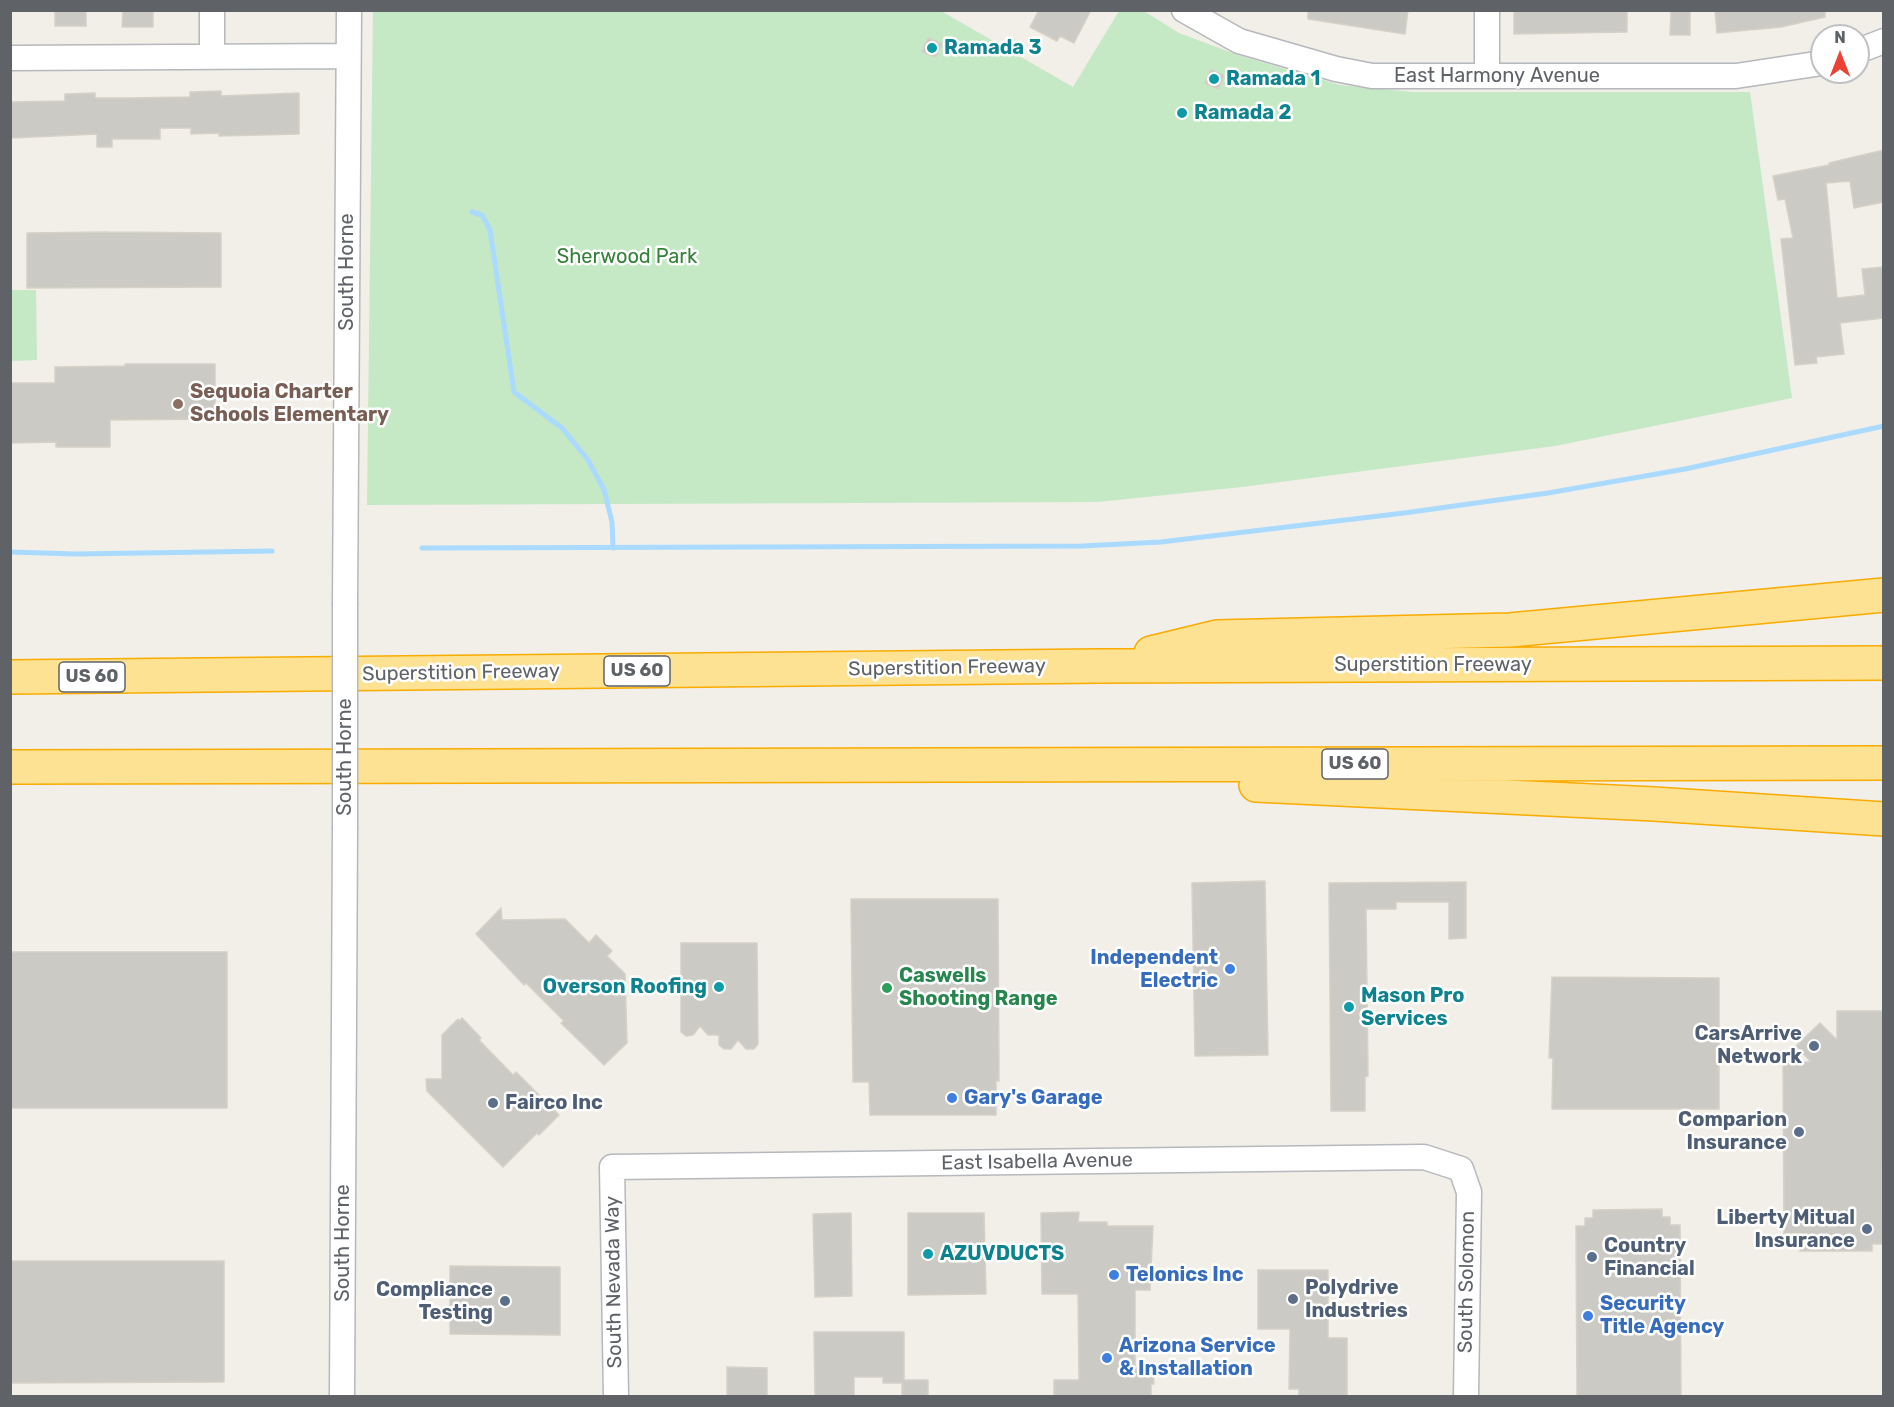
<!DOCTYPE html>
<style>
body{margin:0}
#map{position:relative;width:1894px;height:1407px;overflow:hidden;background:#f1efe8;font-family:Rubik,sans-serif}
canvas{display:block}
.frame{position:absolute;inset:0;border:12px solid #5f6368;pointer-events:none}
.north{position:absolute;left:1810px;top:24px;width:60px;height:60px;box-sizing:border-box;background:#fff;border:2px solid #bfc1c3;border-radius:50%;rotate:0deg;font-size:16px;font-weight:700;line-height:24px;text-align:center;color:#5f6368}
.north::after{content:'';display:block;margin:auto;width:21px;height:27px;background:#ea4335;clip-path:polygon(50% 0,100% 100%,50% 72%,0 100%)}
</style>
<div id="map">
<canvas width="1894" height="1407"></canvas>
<div class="frame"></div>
<div class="north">N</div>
</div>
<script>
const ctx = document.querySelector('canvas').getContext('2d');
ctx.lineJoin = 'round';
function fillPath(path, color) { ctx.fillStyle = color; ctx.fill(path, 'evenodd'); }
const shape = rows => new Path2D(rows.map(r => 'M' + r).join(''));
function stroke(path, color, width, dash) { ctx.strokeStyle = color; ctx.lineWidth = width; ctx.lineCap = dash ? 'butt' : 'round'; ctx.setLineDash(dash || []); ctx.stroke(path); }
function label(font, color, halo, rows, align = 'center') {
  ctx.font = font + ' Rubik,sans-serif'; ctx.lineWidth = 5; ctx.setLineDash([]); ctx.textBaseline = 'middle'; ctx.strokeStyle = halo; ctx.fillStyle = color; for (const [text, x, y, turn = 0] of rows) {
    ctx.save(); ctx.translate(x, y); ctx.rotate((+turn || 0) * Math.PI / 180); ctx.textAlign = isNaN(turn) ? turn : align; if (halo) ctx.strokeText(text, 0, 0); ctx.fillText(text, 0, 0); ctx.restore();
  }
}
fillPath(shape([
 [373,11,941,11,1073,87,1119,11,1144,11,1179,33,1238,55,1340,85,1413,92,1750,92,1792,398,1555,446,1242,487,1098,502,367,505],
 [10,290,36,290,37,360,11,361]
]), '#c5e8c5');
stroke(shape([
 [472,212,482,215,490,230,514,392,562,428,588,460,604,490,612,522,613,548],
 [422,548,1082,546,1161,542,1404,513,1548,493,1685,469,1884,426],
 [10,552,76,554,272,551]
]), '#aadaff', 5);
const building = shape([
 [55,10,86,10,86,26,55,26,55,10],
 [123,10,153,10,153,27,122,27,123,10],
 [1039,10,1091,10,1074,43,1060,36,1057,41,1030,27,1039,10],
 [1308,10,1408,10,1405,34,1308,19,1308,10],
 [1514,10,1627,10,1627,32,1514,34,1514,10],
 [1671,10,1690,10,1690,35,1670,35,1671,10],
 [1715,10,1825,10,1825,17,1781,27,1717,33,1715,10],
 [928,38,942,44,936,57,922,52,928,38],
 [1211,70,1224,76,1218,89,1205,83,1211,70],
 [221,91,221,96,299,93,299,134,219,136,219,133,191,134,191,128,160,128,160,139,112,139,112,147,97,147,97,134,11,138,11,102,65,101,65,94,95,93,95,98,125,98,190,97,190,92,221,91],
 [1884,150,1884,202,1854,208,1850,181,1826,183,1837,298,1865,295,1862,269,1884,267,1884,318,1840,323,1844,354,1816,357,1817,363,1795,365,1781,239,1793,238,1785,199,1778,200,1773,176,1829,165,1829,163,1884,150],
 [108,232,221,233,221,287,27,288,27,233,108,232],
 [125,364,215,364,215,419,110,420,110,447,56,447,56,442,10,443,10,383,55,383,55,367,125,366,125,364],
 [1265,881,1268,1055,1195,1056,1192,883,1265,881],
 [1466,882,1466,938,1449,939,1449,902,1396,902,1396,909,1366,909,1368,1076,1365,1077,1365,1111,1331,1111,1329,883,1466,882],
 [851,899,998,899,999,1081,996,1081,996,1115,870,1115,869,1082,853,1082,851,899],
 [501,908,502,920,565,919,589,943,596,935,612,951,607,956,625,974,627,1043,604,1065,561,1023,564,1021,526,983,524,985,476,934,501,908],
 [681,943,757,943,758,1044,754,1049,746,1049,738,1040,731,1049,724,1049,719,1045,719,1035,708,1035,700,1026,693,1035,686,1036,681,1032,681,943],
 [10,952,227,952,227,1108,10,1108,10,952],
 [1552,977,1719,978,1719,1109,1552,1109,1553,1058,1549,1058,1552,977],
 [1837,1011,1884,1011,1882,1244,1872,1244,1872,1251,1800,1251,1800,1243,1793,1243,1793,1234,1784,1234,1783,1062,1811,1062,1796,1046,1820,1023,1837,1040,1837,1011],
 [462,1018,481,1038,479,1040,513,1075,516,1072,559,1115,539,1135,537,1133,503,1167,427,1091,426,1079,442,1079,442,1035,458,1019,459,1021,462,1018],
 [1662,1209,1662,1217,1670,1217,1670,1225,1680,1225,1681,1396,1577,1396,1576,1226,1585,1226,1585,1218,1593,1218,1593,1210,1662,1209],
 [1079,1212,1078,1222,1107,1222,1107,1226,1153,1226,1150,1290,1135,1290,1135,1368,1153,1368,1154,1384,1151,1384,1151,1396,1054,1396,1054,1380,1079,1380,1078,1294,1042,1294,1041,1213,1079,1212],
 [851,1213,852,1296,815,1297,813,1214,851,1213],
 [908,1213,984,1213,986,1294,908,1295,908,1213],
 [10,1261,224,1261,224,1382,10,1383,10,1261],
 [450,1266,560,1267,560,1335,450,1334,450,1266],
 [1258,1270,1328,1270,1328,1338,1347,1338,1347,1396,1299,1396,1299,1389,1289,1389,1290,1329,1258,1329,1258,1270],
 [814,1332,904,1332,904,1380,928,1380,928,1396,902,1396,902,1383,883,1383,883,1377,854,1377,854,1396,815,1396,814,1332],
 [727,1367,767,1368,767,1396,727,1396,727,1367]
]);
fillPath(building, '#cccac5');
stroke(building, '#d6d1c6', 1.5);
const minor = shape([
 [212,10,212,57],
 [1184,10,1239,41,1336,69,1372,76,1736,76,1822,63],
 [1487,10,1487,76],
 [1858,51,1884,41],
 [10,58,348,56],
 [345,603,349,10],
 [342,1396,345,829],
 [616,1396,612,1167,1424,1157,1461,1169,1469,1192,1466,1396]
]);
const highway = shape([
 [1151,653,1217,637,1510,630,1884,595],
 [10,677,1100,666,1884,663],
 [10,767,1884,763],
 [1256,785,1654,804,1884,819]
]);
stroke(minor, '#b5b8bc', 27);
stroke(highway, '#f9ab00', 36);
stroke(minor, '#fff', 24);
stroke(highway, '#fde293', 33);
const minorBridge = shape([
 [345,603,345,829]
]);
stroke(minorBridge, '#b5b8bc', 27, []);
stroke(minorBridge, '#fff', 24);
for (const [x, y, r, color] of [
 [932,48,6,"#0f9aa8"],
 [1214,79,6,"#0f9aa8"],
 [1182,113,6,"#0f9aa8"],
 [178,404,6,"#8d6e63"],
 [1230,969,6,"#3f7fe0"],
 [719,987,6,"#0f9aa8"],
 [887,988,6,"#2e9e5b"],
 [1349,1007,6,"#0f9aa8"],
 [1814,1046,6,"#5c6f8a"],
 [952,1098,6,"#3f7fe0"],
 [493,1103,6,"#5c6f8a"],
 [1799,1132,6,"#5c6f8a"],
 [1867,1229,6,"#5c6f8a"],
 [928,1254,6,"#0f9aa8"],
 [1592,1257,6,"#5c6f8a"],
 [1114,1275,6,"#3f7fe0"],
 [1293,1299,6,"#5c6f8a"],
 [505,1301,6,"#5c6f8a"],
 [1588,1316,6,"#3f7fe0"],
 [1107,1358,6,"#3f7fe0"]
]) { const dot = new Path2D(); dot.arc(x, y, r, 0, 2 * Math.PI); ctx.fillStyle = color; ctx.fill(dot); stroke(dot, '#fff', 2); }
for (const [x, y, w] of [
 [637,671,66],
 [92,677,66],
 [1355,764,66]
]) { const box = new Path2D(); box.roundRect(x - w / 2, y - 15, w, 30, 4.5); ctx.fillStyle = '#fff'; ctx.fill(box); stroke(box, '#5f6368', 1.5); }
label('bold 18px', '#5f6368', null, [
 ["US 60",637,671],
 ["US 60",92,677],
 ["US 60",1355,764]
]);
label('bold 20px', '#0d838f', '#fff', [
 ["Ramada 3",944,48],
 ["Ramada 1",1226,79],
 ["Ramada 2",1194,113],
 ["Overson Roofing",707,987,"right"],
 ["Mason Pro",1361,996],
 ["Services",1361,1019],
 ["AZUVDUCTS",940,1254]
], 'left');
label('20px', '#5f6368', '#fff', [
 ["East Harmony Avenue",1497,76],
 ["South Horne",347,272,-90],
 ["Superstition Freeway",1433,665],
 ["Superstition Freeway",947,668,-1],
 ["Superstition Freeway",461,673,-1],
 ["South Horne",345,757,-90],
 ["East Isabella Avenue",1037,1162,-1],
 ["South Horne",343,1243,-90],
 ["South Nevada Way",614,1282,-91],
 ["South Solomon",1467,1282,-89]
]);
label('20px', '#348238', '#fff', [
 ["Sherwood Park",627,257]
]);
label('bold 20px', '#785e54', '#fff', [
 ["Sequoia Charter",190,392],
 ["Schools Elementary",190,415]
], 'left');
label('bold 20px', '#366cbe', '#fff', [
 ["Independent",1218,958,"right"],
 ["Electric",1218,981,"right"],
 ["Gary's Garage",964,1098],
 ["Telonics Inc",1126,1275],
 ["Security",1600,1304],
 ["Title Agency",1600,1327],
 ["Arizona Service",1119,1346],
 ["& Installation",1119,1369]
], 'left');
label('bold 20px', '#27864d', '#fff', [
 ["Caswells",899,976],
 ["Shooting Range",899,999]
], 'left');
label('bold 20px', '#4e5e75', '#fff', [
 ["CarsArrive",1802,1034],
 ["Network",1802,1057],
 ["Fairco Inc",505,1103,"left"],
 ["Comparion",1787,1120],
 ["Insurance",1787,1143],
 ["Liberty Mitual",1855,1218],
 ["Insurance",1855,1241],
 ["Country",1604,1246,"left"],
 ["Financial",1604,1269,"left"],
 ["Polydrive",1305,1288,"left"],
 ["Industries",1305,1311,"left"],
 ["Compliance",493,1290],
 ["Testing",493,1313]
], 'right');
</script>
